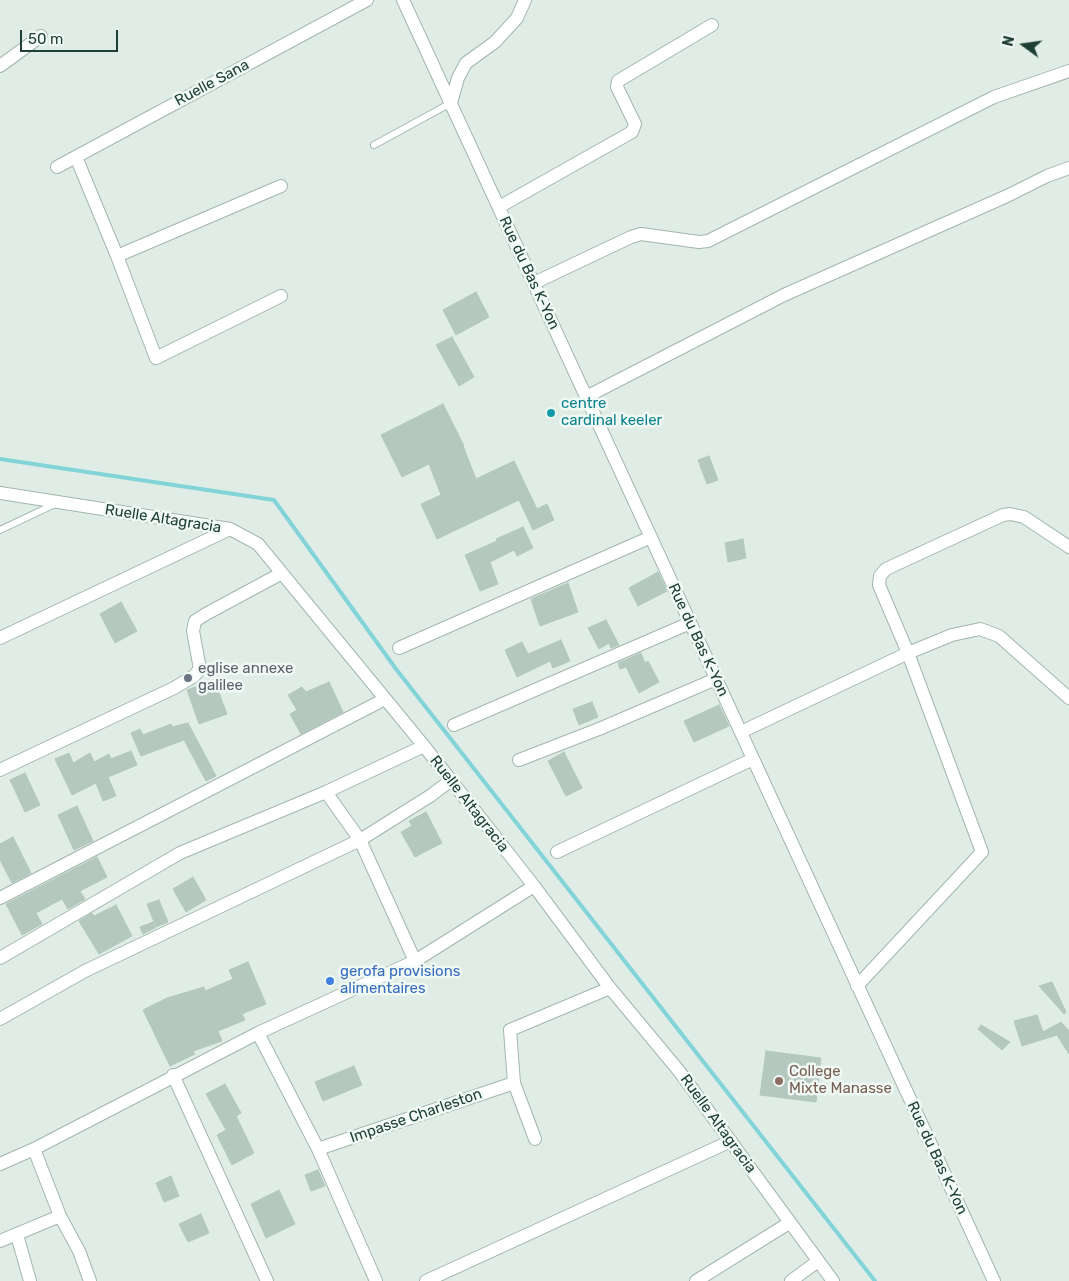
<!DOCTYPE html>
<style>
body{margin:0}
#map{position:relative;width:1069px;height:1281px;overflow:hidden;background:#e0ede6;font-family:Rubik,sans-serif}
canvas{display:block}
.north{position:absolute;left:999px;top:20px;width:50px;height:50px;-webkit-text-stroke:4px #f1f9f5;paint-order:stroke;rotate:284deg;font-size:14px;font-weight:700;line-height:20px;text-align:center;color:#1f4034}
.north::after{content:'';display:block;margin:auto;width:18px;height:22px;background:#1f4034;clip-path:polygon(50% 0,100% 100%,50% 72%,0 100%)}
.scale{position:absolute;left:20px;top:30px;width:98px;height:22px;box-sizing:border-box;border:2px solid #1f4034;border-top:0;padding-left:6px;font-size:15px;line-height:18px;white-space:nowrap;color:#1f4034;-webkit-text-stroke:4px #f1f9f5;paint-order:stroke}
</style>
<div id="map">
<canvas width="1069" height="1281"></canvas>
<div class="north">N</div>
<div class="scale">50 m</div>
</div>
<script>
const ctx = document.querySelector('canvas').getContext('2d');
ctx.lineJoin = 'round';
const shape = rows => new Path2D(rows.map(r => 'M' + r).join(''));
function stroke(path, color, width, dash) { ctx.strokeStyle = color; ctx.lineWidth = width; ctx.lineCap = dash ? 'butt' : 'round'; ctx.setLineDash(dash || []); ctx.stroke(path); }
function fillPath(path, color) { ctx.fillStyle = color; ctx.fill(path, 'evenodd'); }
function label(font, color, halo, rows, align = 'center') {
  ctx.font = font + ' Rubik,sans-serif'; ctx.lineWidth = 5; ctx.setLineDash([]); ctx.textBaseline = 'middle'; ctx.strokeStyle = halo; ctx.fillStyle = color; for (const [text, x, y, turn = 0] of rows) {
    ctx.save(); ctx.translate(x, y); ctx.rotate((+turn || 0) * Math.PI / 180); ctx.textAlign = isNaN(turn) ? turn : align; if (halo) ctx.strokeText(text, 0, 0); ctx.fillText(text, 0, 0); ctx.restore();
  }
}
stroke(shape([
 [0,459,274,500,396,669,875,1281]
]), '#82d4d9', 4);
const building = shape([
 [476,292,489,317,456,335,443,310,476,292],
 [452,337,474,377,459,386,436,345,452,337],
 [443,404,464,446,463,446,476,479,514,461,537,509,547,504,554,520,533,530,519,500,437,539,421,504,441,495,429,464,402,477,381,435,443,404],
 [709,456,718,480,707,484,698,460,709,456],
 [523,527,533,548,517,556,514,550,490,562,498,584,480,591,465,555,497,541,496,539,523,527],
 [743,539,746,558,728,562,725,543,743,539],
 [658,572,667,591,638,606,629,588,658,572],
 [568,583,578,612,540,626,531,599,568,583],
 [121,602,137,631,115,643,100,614,121,602],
 [606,620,619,645,611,648,609,643,599,649,588,628,606,620],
 [561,640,570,661,553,668,550,661,517,677,505,650,522,642,528,654,561,640],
 [641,653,645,663,648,661,659,682,639,693,626,667,620,669,618,663,641,653],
 [214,680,227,714,199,724,187,690,214,680],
 [329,682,343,712,301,734,290,714,297,710,288,695,302,687,306,692,329,682],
 [592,702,598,717,579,725,573,709,592,702],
 [719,705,729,726,694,742,684,721,719,705],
 [188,723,216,776,206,781,184,740,141,756,131,733,140,729,143,735,171,724,172,727,188,723],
 [131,751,137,765,108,777,116,796,103,801,96,783,72,795,55,759,69,753,73,763,90,753,94,762,109,754,111,759,131,751],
 [564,752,582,788,566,796,548,761,564,752],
 [25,773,40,805,25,812,10,780,25,773],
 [77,806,93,841,74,850,58,815,77,806],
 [426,812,442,843,415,857,401,832,412,826,409,821,426,812],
 [13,837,31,873,12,883,0,860,0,844,13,837],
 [97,857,107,877,80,891,85,899,68,909,62,899,36,913,42,924,22,935,6,904,97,857],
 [193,877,206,900,186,912,173,889,193,877],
 [159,900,168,922,156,927,147,904,159,900],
 [116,905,132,936,99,954,79,921,92,913,94,916,116,905],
 [153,922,155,928,143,934,140,927,153,922],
 [248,962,266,1004,242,1014,245,1020,218,1031,222,1041,193,1051,195,1054,170,1066,143,1010,167,998,204,987,205,991,233,979,229,970,248,962],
 [1052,982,1066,1012,1064,1014,1039,986,1052,982],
 [1037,1015,1043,1032,1061,1022,1069,1031,1069,1054,1057,1035,1022,1046,1014,1021,1037,1015],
 [981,1025,1010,1042,1002,1050,978,1029,981,1025],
 [766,1051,821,1058,816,1102,760,1095,766,1051],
 [354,1066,362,1085,323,1101,315,1082,354,1066],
 [225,1084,241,1113,236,1116,254,1153,232,1165,217,1135,226,1130,206,1094,225,1084],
 [318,1170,325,1186,311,1191,305,1175,318,1170],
 [171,1176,179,1196,164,1202,156,1183,171,1176],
 [279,1190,295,1224,266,1238,251,1204,279,1190],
 [201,1214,209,1233,188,1242,179,1224,201,1214]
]);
fillPath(building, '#b5c8bf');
stroke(building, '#b2c8bd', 1);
const service = shape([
 [374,145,451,103],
 [0,530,55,504]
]);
const minor = shape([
 [403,0,994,1281],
 [0,66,41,36],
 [451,103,458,78,466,63,495,42,517,18,525,0],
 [76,157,117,256],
 [57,167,367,0],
 [499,207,632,132,635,124,617,87,618,81,712,25],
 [534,283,631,237,641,234,699,242,708,241,994,97,1069,71],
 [281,296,156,358,117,256,281,186],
 [586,397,784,295,1007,196,1047,176,1069,168],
 [0,493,230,529,258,544,424,746,534,886,610,988,679,1071,833,1281],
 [0,638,230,529],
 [399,648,651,537],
 [454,725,690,623],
 [741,732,908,653,952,635,980,629,999,636,1069,698],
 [519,760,599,729,716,679],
 [0,770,174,688,194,676,200,669,193,631,195,621,206,614,282,573],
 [326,792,360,840,415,961],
 [557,852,753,759],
 [0,898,385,699],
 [0,958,180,853,326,792,424,746],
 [857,986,982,852,908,653,879,585,880,576,886,569,1003,515,1010,514,1024,517,1069,547],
 [0,1019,85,971,360,840,430,796,450,781],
 [258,1033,318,1149,376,1281],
 [173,1075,267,1281],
 [535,1139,514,1083,510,1030,610,988],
 [34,1149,60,1216,79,1251,90,1281],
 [318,1149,514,1083],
 [0,1164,34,1149,258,1033,415,961,534,886],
 [17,1235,30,1281],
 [0,1241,60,1216],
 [426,1281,731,1141],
 [696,1281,789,1223],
 [791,1281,818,1261]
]);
stroke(service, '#a2b6ad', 8);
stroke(minor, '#a2b6ad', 14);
stroke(service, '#fff', 6);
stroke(minor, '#fff', 12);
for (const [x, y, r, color] of [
 [551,413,5,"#0f9aa8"],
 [188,678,5,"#6b7280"],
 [330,981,5,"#3f7fe0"],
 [779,1081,5,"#8d6e63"]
]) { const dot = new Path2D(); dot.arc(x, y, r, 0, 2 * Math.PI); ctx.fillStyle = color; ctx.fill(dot); stroke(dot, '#f1f9f5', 2); }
label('15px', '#1f4034', '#f1f9f5', [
 ["Ruelle Sana",212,83,-28],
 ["Rue du Bas K-Yon",529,273,65],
 ["Ruelle Altagracia",163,519,9],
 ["Rue du Bas K-Yon",698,640,65],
 ["Ruelle Altagracia",469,804,52],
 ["Impasse Charleston",416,1116,-19],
 ["Ruelle Altagracia",718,1124,54],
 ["Rue du Bas K-Yon",937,1158,65]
]);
label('15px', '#0d838f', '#f1f9f5', [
 ["centre",561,404],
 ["cardinal keeler",561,421]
], 'left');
label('15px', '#5b616d', '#f1f9f5', [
 ["eglise annexe",198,669],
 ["galilee",198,686]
], 'left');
label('15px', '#366cbe', '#f1f9f5', [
 ["gerofa provisions",340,972],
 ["alimentaires",340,989]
], 'left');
label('15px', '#785e54', '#f1f9f5', [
 ["College",789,1072],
 ["Mixte Manasse",789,1089]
], 'left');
</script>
